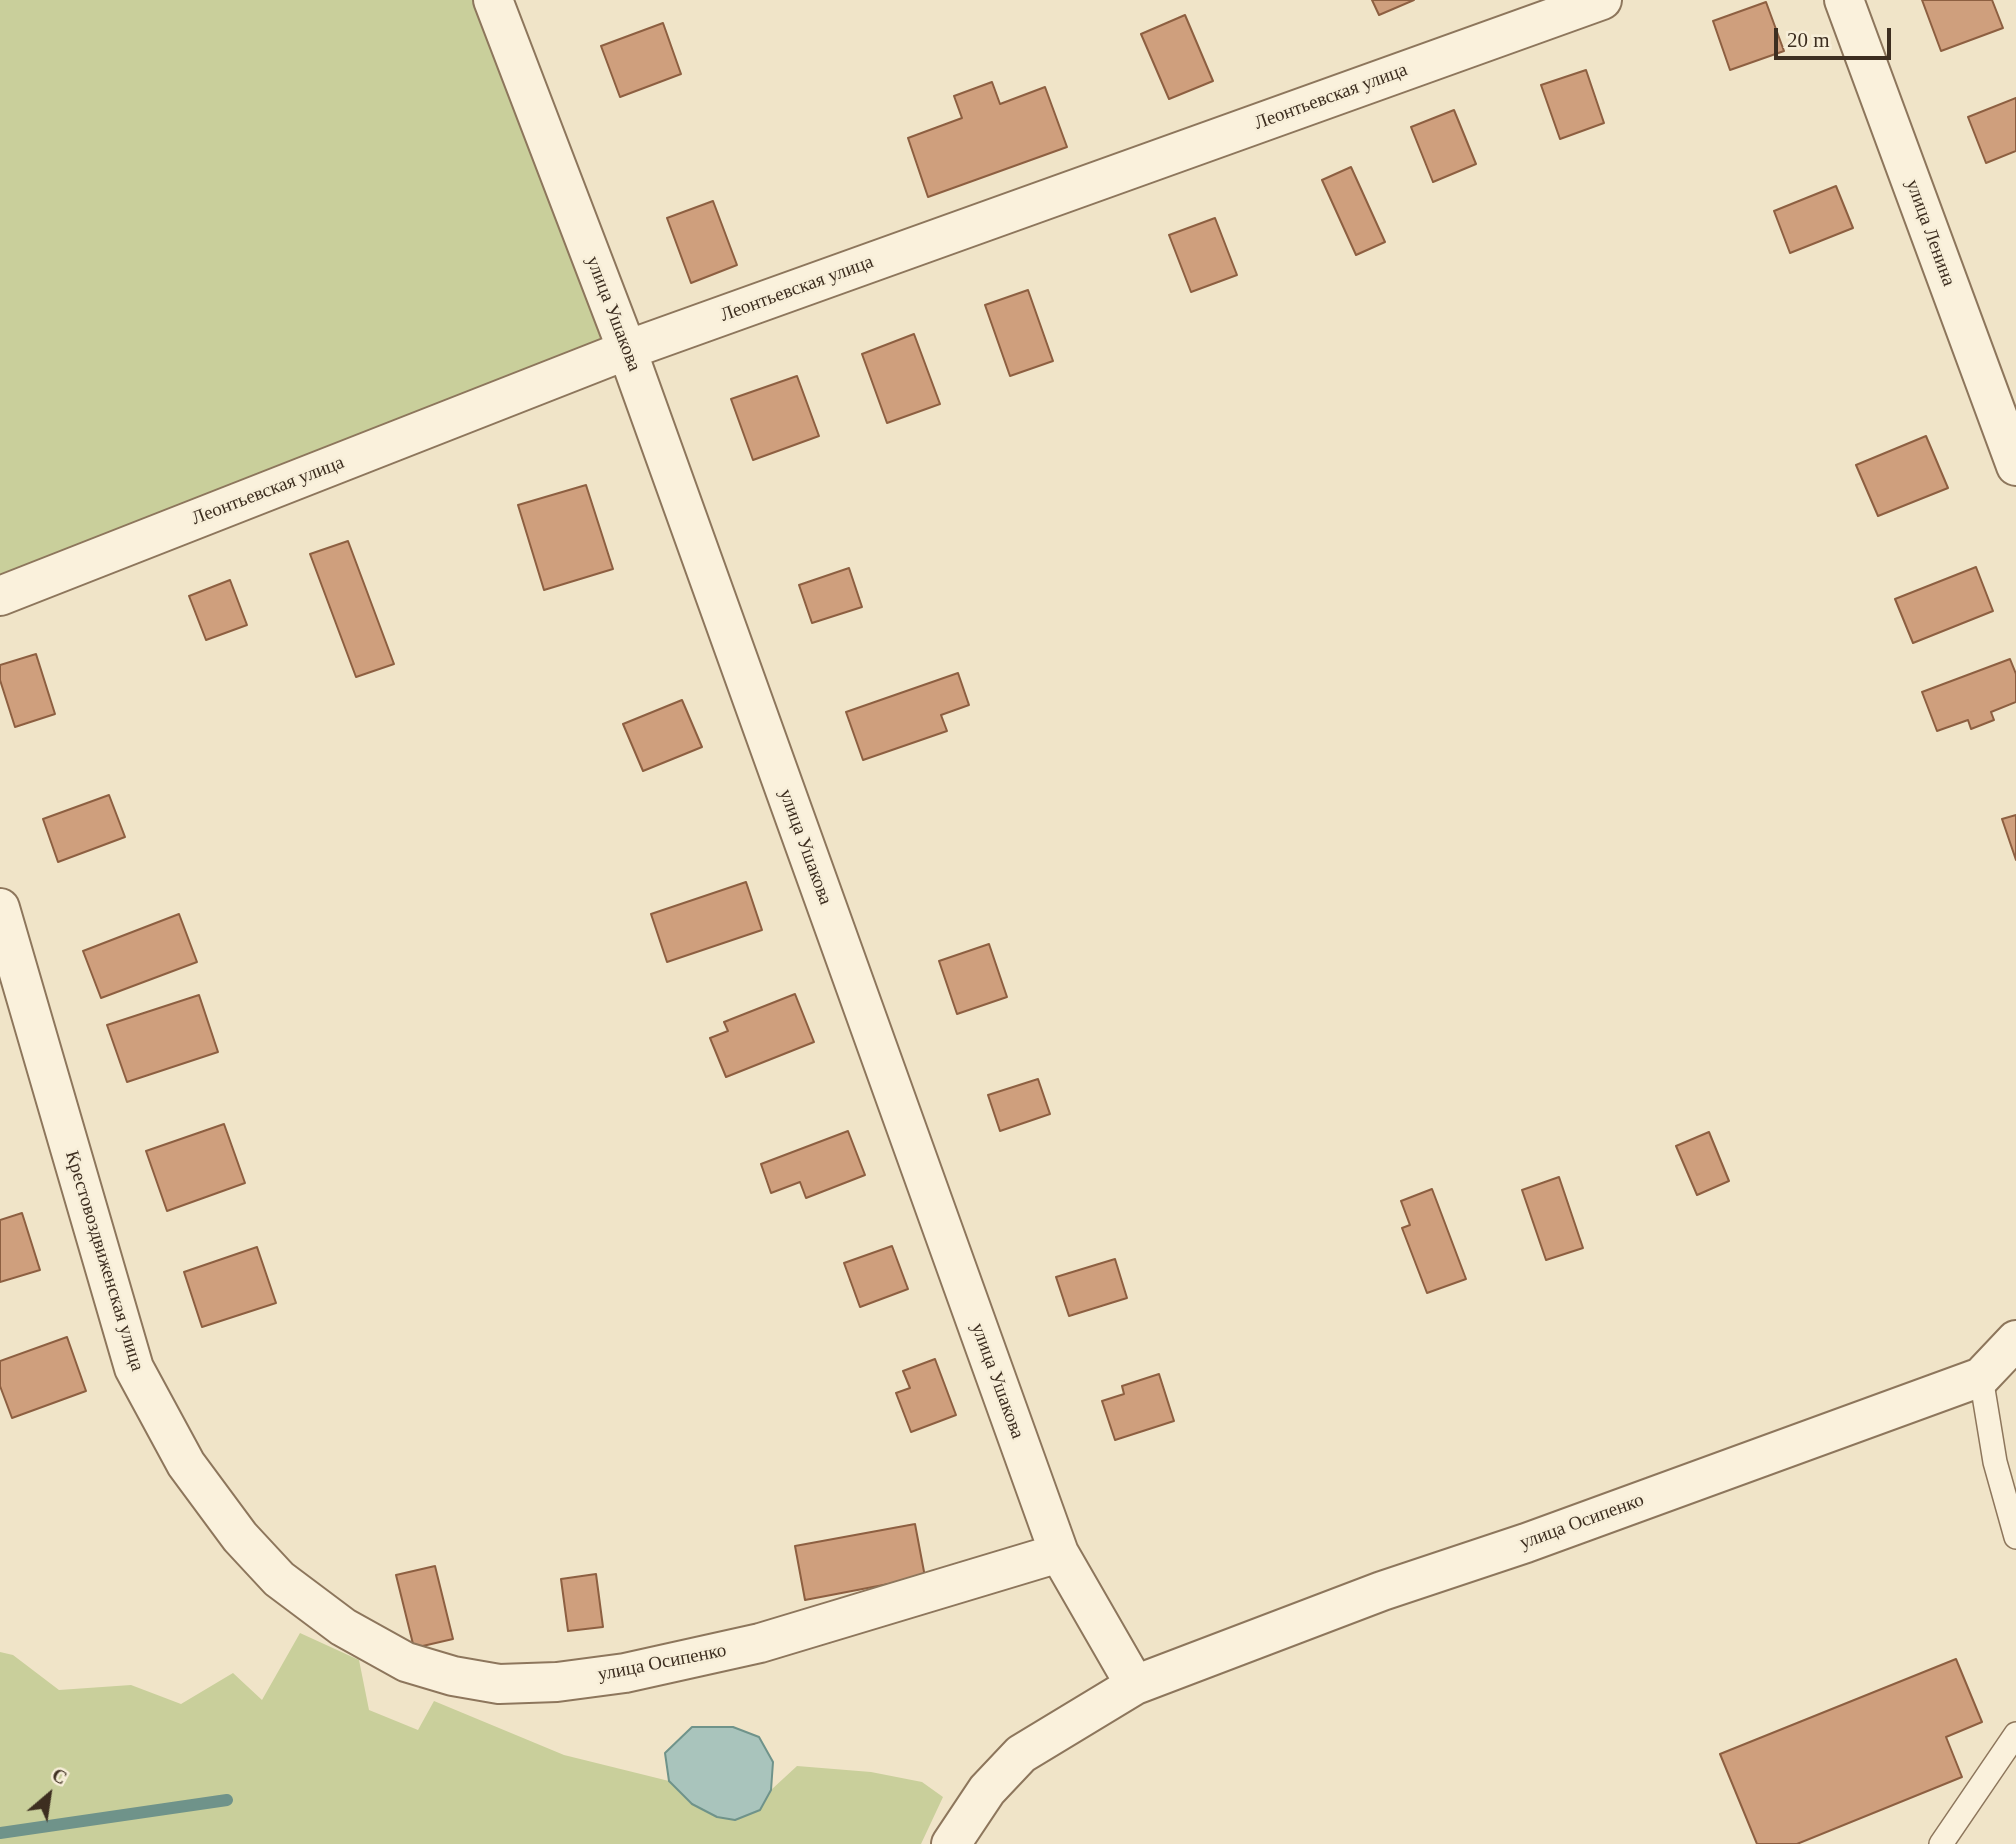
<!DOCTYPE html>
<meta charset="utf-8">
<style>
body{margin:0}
#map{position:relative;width:2016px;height:1844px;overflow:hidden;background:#f0e4c8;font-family:"Times New Roman",serif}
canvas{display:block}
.north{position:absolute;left:14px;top:1760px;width:70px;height:70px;-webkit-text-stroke:5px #f7eed8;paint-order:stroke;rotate:29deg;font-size:19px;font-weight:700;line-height:28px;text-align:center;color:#3d2e20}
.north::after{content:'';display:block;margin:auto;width:24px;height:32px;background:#3d2e20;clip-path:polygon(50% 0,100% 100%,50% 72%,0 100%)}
.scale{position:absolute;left:1774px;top:28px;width:117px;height:32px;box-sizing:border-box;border:4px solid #3d2e20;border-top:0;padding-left:9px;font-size:21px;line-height:24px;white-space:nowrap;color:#3d2e20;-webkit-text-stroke:5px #f7eed8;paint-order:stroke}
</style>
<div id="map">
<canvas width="2016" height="1844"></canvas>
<div class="north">С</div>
<div class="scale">20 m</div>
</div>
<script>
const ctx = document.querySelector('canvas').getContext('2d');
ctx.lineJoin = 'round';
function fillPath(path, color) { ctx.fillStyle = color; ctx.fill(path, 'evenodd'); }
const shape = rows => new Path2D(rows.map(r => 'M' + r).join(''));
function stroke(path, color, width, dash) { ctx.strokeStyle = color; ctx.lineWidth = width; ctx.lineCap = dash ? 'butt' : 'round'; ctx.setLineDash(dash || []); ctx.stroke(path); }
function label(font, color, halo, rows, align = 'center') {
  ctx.font = font + ' "Times New Roman",serif'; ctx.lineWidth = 5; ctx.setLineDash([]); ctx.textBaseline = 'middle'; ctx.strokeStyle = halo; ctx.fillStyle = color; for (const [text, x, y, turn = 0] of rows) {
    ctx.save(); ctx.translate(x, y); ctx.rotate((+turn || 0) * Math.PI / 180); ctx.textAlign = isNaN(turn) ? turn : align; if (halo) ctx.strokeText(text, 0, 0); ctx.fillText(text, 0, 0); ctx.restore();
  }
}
fillPath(shape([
 [0,0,474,0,596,315,601,333,599,343,0,579],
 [300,1633,359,1660,369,1710,418,1730,434,1701,564,1755,669,1781,691,1804,760,1810,771,1790,797,1766,871,1772,922,1782,943,1797,921,1844,0,1844,0,1652,13,1655,59,1690,131,1685,181,1704,233,1673,262,1700]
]), '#c9cf9b');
const water = shape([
 [692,1727,733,1727,759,1737,773,1762,771,1790,760,1810,735,1820,717,1817,692,1804,669,1781,665,1753,692,1727]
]);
fillPath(water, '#a9c4bc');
stroke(water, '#6f938a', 2);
stroke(shape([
 [0,1833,227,1800]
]), '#6f938a', 12);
const building = shape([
 [1372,0,1414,0,1379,15,1372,0],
 [1922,0,1992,0,2003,28,1941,51,1922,0],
 [1766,2,1784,51,1730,70,1713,21,1766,2],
 [1185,15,1213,81,1169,99,1141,34,1185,15],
 [663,23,681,74,620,97,601,46,663,23],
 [1586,70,1604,123,1560,139,1541,85,1586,70],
 [992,82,1000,104,1045,87,1067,147,928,197,908,138,962,118,954,96,992,82],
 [2016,98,2016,151,1986,163,1968,117,2016,98],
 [1454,110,1476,164,1433,182,1411,127,1454,110],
 [1351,167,1385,242,1356,255,1322,180,1351,167],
 [1836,186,1853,228,1790,253,1774,211,1836,186],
 [713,201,737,265,691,283,667,218,713,201],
 [1215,218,1237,275,1191,292,1169,235,1215,218],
 [1028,290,1053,361,1010,376,985,305,1028,290],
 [914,334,940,404,887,423,862,354,914,334],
 [797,376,819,436,753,460,731,399,797,376],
 [1926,436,1948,488,1878,516,1856,465,1926,436],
 [586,485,613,569,544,590,518,505,586,485],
 [348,541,394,664,356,677,310,554,348,541],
 [1976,567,1993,611,1913,643,1895,599,1976,567],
 [849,568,862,607,812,623,799,585,849,568],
 [230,580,247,625,206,640,189,596,230,580],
 [36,654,55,714,15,727,0,680,0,665,36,654],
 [2010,659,2016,674,2016,702,1991,712,1994,720,1971,729,1968,720,1937,731,1922,692,2010,659],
 [958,673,969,705,941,715,947,731,863,760,846,712,958,673],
 [682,700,702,747,643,771,623,724,682,700],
 [109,795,125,837,58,862,43,819,109,795],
 [2016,815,2016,860,2002,819,2016,815],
 [746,882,762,930,667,962,651,914,746,882],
 [179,914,197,962,101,998,83,951,179,914],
 [989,944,1007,997,957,1014,939,961,989,944],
 [795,994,814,1042,726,1077,710,1038,728,1031,724,1022,795,994],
 [199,995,218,1052,127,1082,107,1025,199,995],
 [1038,1079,1050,1114,1000,1131,988,1095,1038,1079],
 [224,1124,245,1183,167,1211,146,1151,224,1124],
 [848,1131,865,1175,806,1198,800,1182,771,1193,761,1164,848,1131],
 [1709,1132,1729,1181,1697,1195,1676,1146,1709,1132],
 [1559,1177,1583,1248,1546,1260,1522,1190,1559,1177],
 [1432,1189,1466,1279,1427,1293,1402,1228,1410,1225,1401,1201,1432,1189],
 [22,1213,40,1270,0,1282,0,1220,22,1213],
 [892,1246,908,1289,860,1307,844,1263,892,1246],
 [257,1247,276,1303,202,1327,184,1272,257,1247],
 [1115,1259,1127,1298,1069,1316,1056,1277,1115,1259],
 [67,1337,86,1391,12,1418,0,1386,0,1361,67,1337],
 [935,1359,956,1415,911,1432,896,1393,910,1388,903,1371,935,1359],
 [1159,1374,1174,1421,1115,1440,1102,1401,1124,1394,1122,1386,1159,1374],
 [915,1524,925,1577,805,1600,795,1546,915,1524],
 [435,1566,453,1639,414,1648,396,1575,435,1566],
 [596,1574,603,1627,568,1631,561,1579,596,1574],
 [1956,1659,1982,1722,1946,1737,1962,1777,1797,1844,1757,1844,1720,1754,1956,1659]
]);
fillPath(building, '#cf9f7d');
stroke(building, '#8d5f41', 2);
const lane = shape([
 [1981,1377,1995,1462,2016,1537],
 [1941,1844,2016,1734]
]);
const street = shape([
 [493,0,627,350,1059,1553,1135,1685],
 [1844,0,2016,466],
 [0,596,627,350,1602,0],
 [0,908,134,1368,186,1464,240,1537,279,1579,343,1627,406,1662,453,1676,499,1684,557,1682,625,1673,760,1643,1059,1553],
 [951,1844,987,1790,1021,1754,1135,1685,1382,1591,1526,1543,1981,1377,2016,1340]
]);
stroke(lane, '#8d765c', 26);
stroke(street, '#8d765c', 42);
stroke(lane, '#faf1dc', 23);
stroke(street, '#faf1dc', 38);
label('19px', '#3d2e20', '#f7eed8', [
 ["Леонтьевская улица",1331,97,-20],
 ["улица Ленина",1930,233,70],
 ["Леонтьевская улица",797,289,-20],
 ["улица Ушакова",613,314,69],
 ["Леонтьевская улица",268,491,-21],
 ["улица Ушакова",805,847,70],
 ["Крестовоздвиженская улица",104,1261,73],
 ["улица Ушакова",997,1381,70],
 ["улица Осипенко",1582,1522,-20],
 ["улица Осипенко",662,1663,-11]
]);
</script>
